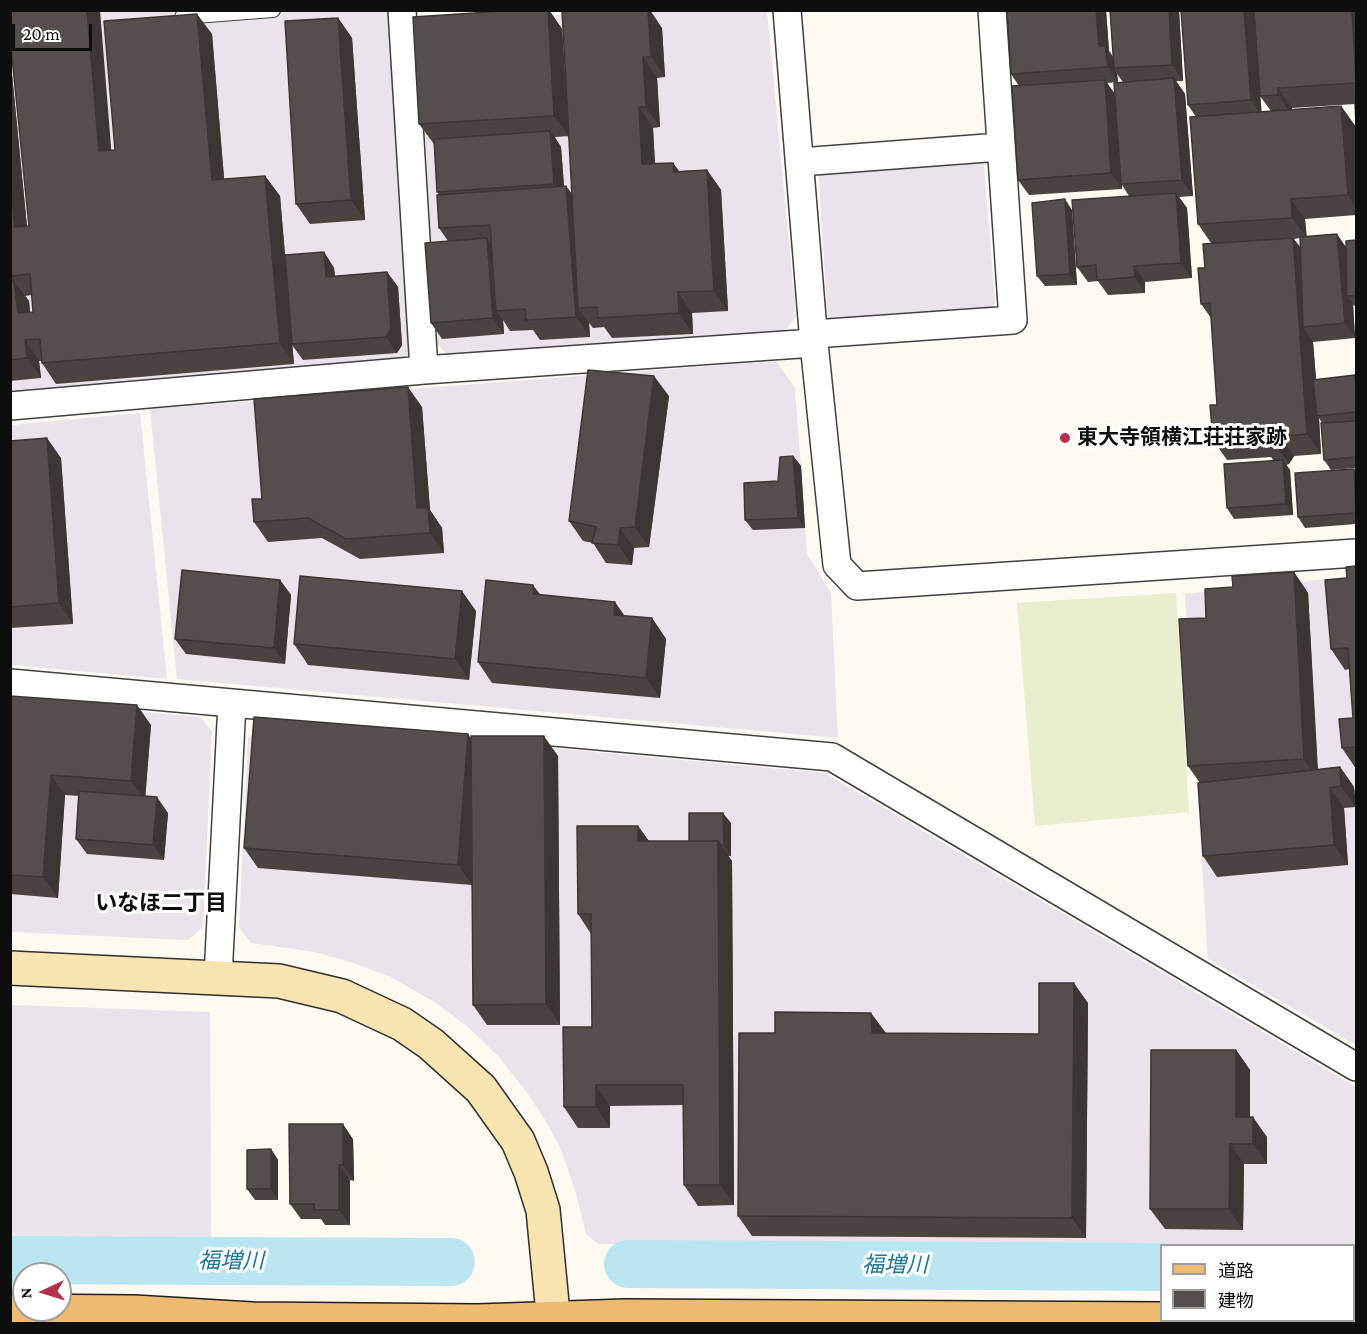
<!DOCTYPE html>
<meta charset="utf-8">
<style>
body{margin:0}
#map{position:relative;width:1367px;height:1334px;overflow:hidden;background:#fef9f1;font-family:"Crimson Pro","Noto Sans JP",serif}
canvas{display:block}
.frame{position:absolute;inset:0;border:12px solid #0e0e0e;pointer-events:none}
.legend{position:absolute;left:1160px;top:1244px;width:195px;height:78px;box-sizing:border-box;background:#fff;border:2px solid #9f9f9f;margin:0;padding:8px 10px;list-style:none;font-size:18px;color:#0e0e0e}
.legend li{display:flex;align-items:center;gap:12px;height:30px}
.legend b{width:30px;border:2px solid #9f9f9f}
.north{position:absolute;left:12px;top:1262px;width:60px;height:60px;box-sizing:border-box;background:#fff;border:2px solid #9f9f9f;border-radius:50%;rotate:266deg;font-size:16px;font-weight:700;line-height:24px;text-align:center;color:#0e0e0e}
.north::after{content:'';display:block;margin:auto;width:21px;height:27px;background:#b3314d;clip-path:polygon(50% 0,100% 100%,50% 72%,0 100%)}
.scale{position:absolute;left:12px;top:24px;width:80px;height:27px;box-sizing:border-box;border:3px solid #0e0e0e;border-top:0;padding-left:8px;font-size:18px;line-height:21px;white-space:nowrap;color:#0e0e0e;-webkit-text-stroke:4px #fff;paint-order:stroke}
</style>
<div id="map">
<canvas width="1367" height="1334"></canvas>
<div class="frame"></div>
<ul class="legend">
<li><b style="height:8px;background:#edba71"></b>道路</li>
<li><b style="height:16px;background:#564e4b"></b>建物</li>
</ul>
<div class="north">N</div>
<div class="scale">20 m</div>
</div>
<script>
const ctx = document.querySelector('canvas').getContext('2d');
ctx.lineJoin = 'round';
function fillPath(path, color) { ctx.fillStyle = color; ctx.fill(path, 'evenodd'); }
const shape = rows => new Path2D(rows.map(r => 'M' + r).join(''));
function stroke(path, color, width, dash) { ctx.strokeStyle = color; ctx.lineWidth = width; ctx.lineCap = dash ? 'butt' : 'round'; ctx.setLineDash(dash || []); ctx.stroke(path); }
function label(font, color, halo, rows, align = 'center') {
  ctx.font = font + ' "Crimson Pro","Noto Sans JP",serif'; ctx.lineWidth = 6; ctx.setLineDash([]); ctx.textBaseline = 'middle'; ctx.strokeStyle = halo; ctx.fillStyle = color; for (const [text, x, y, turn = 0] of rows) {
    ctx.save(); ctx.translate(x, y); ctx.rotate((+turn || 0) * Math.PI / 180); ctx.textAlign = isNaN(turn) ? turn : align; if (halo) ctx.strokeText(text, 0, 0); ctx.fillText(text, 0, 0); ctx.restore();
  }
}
fillPath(shape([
 [11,11,390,11,416,359,11,393],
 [609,11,767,11,796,317,782,334,452,359,437,344,419,26],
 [983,154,995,301,992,314,828,323,818,166],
 [776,361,795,388,807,554,831,593,838,738,177,679,150,409],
 [140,413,167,679,11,665,11,425],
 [1356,576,1356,1045,1208,959,1185,594],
 [11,701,200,717,212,731,203,927,188,940,11,932],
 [263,722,825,773,1356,1087,1356,1249,1354,1249,1354,1246,1162,1246,1161,1248,598,1244,586,1234,575,1190,560,1147,544,1118,526,1091,497,1055,468,1027,436,1003,391,977,353,963,315,952,251,943,239,928,248,738],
 [11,1005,210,1012,211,1241,11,1239]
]), '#eae3ec');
fillPath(shape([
 [1176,593,1189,812,1035,826,1017,603]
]), '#e8eece');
stroke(shape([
 [10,1260,451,1262],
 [628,1264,1162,1267],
 [1354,1268,1356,1268]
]), '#b9e6f1', 48);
const lane = shape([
 [182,17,273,10]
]);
const street = shape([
 [402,10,424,370],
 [787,10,814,343,837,565,857,586,1356,553],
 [800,162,1000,147],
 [814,334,1013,320,992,10],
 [10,406,424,370,814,343],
 [10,683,232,703,218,977],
 [232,703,832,757,1356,1067]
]);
const secondary = shape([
 [10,968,279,981,342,996,402,1024,431,1044,481,1089,518,1141,531,1172,543,1210,554,1324]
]);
const primary = shape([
 [10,1311,134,1312,252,1319,478,1321,625,1316,1162,1319],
 [1354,1320,1356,1320]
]);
stroke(lane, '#414141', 16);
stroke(street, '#414141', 30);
stroke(secondary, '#303030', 36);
stroke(primary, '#1f1f1f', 36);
stroke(lane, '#fff', 14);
stroke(street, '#fff', 27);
stroke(secondary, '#f8e4b1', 33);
stroke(primary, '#edba71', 33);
fillPath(shape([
 [10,10,111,150,115,150,212,34,224,179,265,176,280,196,291,323,324,252,334,268,335,276,387,272,398,287,402,345,397,353,303,360,292,345,294,364,56,384,42,363,42,361,39,361,41,378,10,381,10,54,27,226,29,226,12,54,10,52],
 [32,295,33,312,30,312,29,301,25,296],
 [520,10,549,10,562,29,569,136,555,137,561,147,564,186,566,186,572,194,562,10,662,28,665,77,657,78,660,127,653,128,655,164,673,163,679,171,707,170,721,190,728,311,692,313,693,334,612,338,604,327,593,328,589,323,590,337,540,340,533,330,510,331,503,320,504,334,442,339,431,323,448,241,439,228,439,195,437,192,434,144,419,124],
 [1007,10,1106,10,1109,51,1113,57,1179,10,1183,81,1176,81,1185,94,1193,196,1179,197,1187,208,1192,278,1145,282,1145,293,1108,295,1098,281,1088,282,1077,267,1129,196,1122,185,1122,189,1029,195,1018,180,1019,86,1011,74],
 [1117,74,1123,82,1115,94,1107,83,1118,82],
 [1181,10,1261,112,1271,111,1260,96,1356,10,1356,124,1355,104,1292,108,1292,110,1341,106,1356,127,1356,215,1305,219,1306,237,1346,246,1356,240,1356,306,1354,306,1353,304,1355,338,1313,342,1316,379,1356,377,1356,468,1331,470,1324,460,1322,423,1319,418,1321,454,1294,456,1289,464,1286,465,1290,470,1293,515,1234,519,1227,508,1273,460,1271,457,1227,460,1213,440,1217,405,1211,318,1201,304,1205,268,1211,243,1198,224,1196,117,1188,105],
 [1300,238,1300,247,1294,239],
 [338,18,352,38,365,220,310,224,296,204],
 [1072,210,1077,285,1045,286,1037,276],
 [669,396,649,547,634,548,632,565,606,563,593,543,583,541,569,521],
 [422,407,430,510,442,528,444,553,360,559,322,538,268,542,254,522,262,499],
 [10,441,61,458,73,624,10,628],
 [793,456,801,466,805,528,753,530,745,520,778,481],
 [1356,473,1356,524,1305,528,1298,517],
 [1356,566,1356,769,1342,748,1353,718,1349,669,1345,670,1331,649,1347,578],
 [1294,572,1308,593,1318,769,1340,767,1354,787,1356,807,1344,808,1348,865,1217,877,1203,856,1200,783,1188,766,1206,618,1233,587],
 [280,580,291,595,285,664,186,654,175,639],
 [540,594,625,616,652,618,666,639,660,698,492,683,478,662],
 [476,611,469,680,308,665,294,644],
 [10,696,151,725,145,797,168,813,164,860,87,854,76,839,79,796,65,795,58,898,10,894],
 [471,739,558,756,560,1025,487,1025,473,1005,472,885,258,868,244,848],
 [731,823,731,856,728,856,732,861,734,1205,698,1206,684,1185,683,1105,610,1106,610,1128,578,1128,564,1107,592,1027,591,934,578,914,638,826,649,841,689,841],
 [1088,1003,1086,1238,752,1236,738,1216,885,1033,1039,1034],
 [1236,1050,1250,1070,1250,1117,1267,1137,1267,1164,1244,1164,1243,1230,1165,1229,1150,1209],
 [353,1139,354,1181,350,1180,350,1225,325,1225,321,1219,301,1219,290,1204],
 [271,1149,278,1160,278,1200,255,1200,247,1189]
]), '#4a4340');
fillPath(shape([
 [87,10,100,10,113,171,99,151],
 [548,10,549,10,562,29,569,136,554,116],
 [648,10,650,10,662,28,665,77,651,57],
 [1096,10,1106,10,1109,51,1116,61,1114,68,1117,74,1118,82,1108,67,1099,46],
 [1169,10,1179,10,1183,81,1172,65],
 [1244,10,1254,10,1262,116,1251,100],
 [1352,10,1356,10,1356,83],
 [197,14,212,34,226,201,212,180],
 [338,18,352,38,365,220,351,200],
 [10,54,29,248,15,227,10,183],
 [643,57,657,78,660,127,646,107],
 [1174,78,1185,94,1193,196,1182,180],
 [1105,80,1116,96,1122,189,1111,173],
 [1278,88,1292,108,1292,115,1278,95],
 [1341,106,1356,127,1356,208,1348,195],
 [639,107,653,128,656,184,642,164],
 [550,131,561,147,565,199,554,184],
 [673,163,687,183,674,172],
 [707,170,721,190,728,311,714,291],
 [265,176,280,196,294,364,280,343],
 [566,186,580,206,578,308,589,323,590,337,576,317],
 [1176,193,1187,208,1192,278,1181,263],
 [1065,199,1072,210,1077,285,1070,274],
 [1291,199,1305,219,1307,238,1292,218],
 [1337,234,1348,250,1347,296,1353,304,1355,338,1345,323],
 [487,238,498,253,496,311,503,320,504,334,493,318],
 [1293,238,1308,258,1303,327,1313,342,1319,416,1317,416,1319,418,1321,454,1307,434],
 [324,252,334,268,337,292,326,277],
 [1134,266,1145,282,1145,293,1135,277],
 [387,272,398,287,402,345,397,353,386,337],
 [14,281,29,301,32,333,18,313],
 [678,292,692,313,693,334,679,313],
 [25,340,39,361,41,378,27,358],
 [654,376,669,396,649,547,635,527],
 [408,387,422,407,430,510,442,528,444,553,430,533,417,508],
 [1280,436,1294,456,1289,464,1275,444],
 [47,438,61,458,73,624,59,603],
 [793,456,801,466,805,528,798,518],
 [1283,460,1290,470,1293,515,1286,504],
 [1354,469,1356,473,1356,511],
 [620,528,634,548,632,565,618,545],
 [1294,572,1308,593,1318,780,1304,759],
 [280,580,291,595,285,664,274,648],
 [533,585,548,605,533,594],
 [462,591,476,611,469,680,455,659],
 [615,602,629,622,614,615],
 [652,618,666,639,660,698,646,678],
 [137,705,151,725,145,801,131,781],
 [468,734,482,754,472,885,458,865],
 [544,736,558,756,560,1025,546,1004],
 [1340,767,1354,787,1356,807,1341,786],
 [51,775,65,795,58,898,43,877],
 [1330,788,1344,808,1348,865,1334,845],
 [157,797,168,813,164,860,153,845],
 [723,813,731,823,731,856,724,845],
 [638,826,652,846,638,841],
 [718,841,732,861,734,1205,720,1185],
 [1074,983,1088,1003,1086,1238,1072,1218],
 [871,1013,886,1033,872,1033],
 [1236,1050,1250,1070,1250,1137,1236,1117],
 [596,1085,610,1106,610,1128,596,1107],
 [1253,1117,1267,1137,1267,1164,1253,1144],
 [343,1124,353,1139,354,1181,343,1165],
 [1230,1144,1244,1164,1243,1230,1229,1209],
 [271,1149,278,1160,278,1200,271,1189],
 [339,1165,350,1180,350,1225,339,1210]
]), '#3c3734');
const building = shape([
 [10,10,87,10,99,151,115,150,104,21,197,14,212,180,265,176,280,343,42,363,40,339,25,340,27,358,10,360,10,281,14,281,18,313,33,312,30,274,10,276,10,183,15,227,29,226,10,37,10,10],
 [520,10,548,10,554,116,419,124,413,17,520,10],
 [562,10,648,10,651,57,643,57,646,107,639,107,642,164,673,163,674,172,707,170,714,291,678,292,679,313,598,318,597,307,578,308,562,10],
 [1007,10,1096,10,1099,46,1105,46,1108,67,1011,74,1007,10],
 [1110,10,1169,10,1172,65,1114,68,1110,10],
 [1181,10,1244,10,1251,100,1188,105,1181,10],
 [1254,10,1352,10,1356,83,1278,88,1278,95,1260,96,1254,10],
 [338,18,351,200,296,204,285,21,338,18],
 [1174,78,1182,180,1121,184,1114,83,1174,78],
 [1105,80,1111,173,1018,180,1012,86,1105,80],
 [1355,103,1356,103,1356,124,1355,103],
 [1341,106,1348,195,1291,199,1292,218,1198,224,1190,117,1341,106],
 [550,131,554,184,437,192,434,139,550,131],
 [566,186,576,317,526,320,525,309,496,311,490,225,439,228,437,195,566,186],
 [1176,193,1181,263,1134,266,1135,277,1097,280,1096,265,1077,267,1072,200,1176,193],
 [1065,199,1070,274,1037,276,1032,203,1065,199],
 [1337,234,1345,323,1303,327,1300,237,1337,234],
 [487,238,493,318,431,323,425,243,487,238],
 [1293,238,1307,434,1280,436,1275,444,1262,445,1262,437,1213,440,1210,405,1217,405,1210,303,1201,304,1198,268,1205,268,1203,244,1293,238],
 [1356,240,1356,296,1347,296,1346,241,1356,240],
 [324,252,326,277,387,272,391,329,386,337,292,344,285,255,324,252],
 [588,370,654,376,635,527,620,528,618,545,592,543,596,527,569,521,588,370],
 [1355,375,1356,388,1356,412,1317,416,1313,380,1355,375],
 [408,387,417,508,428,508,430,533,346,539,308,518,254,522,252,499,262,499,254,399,408,387],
 [1356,421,1356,457,1324,460,1321,423,1356,421],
 [47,438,59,603,10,607,10,441,47,438],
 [793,456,798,518,745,520,744,483,778,481,780,457,793,456],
 [1283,460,1286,504,1227,508,1224,464,1283,460],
 [1354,469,1356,513,1298,517,1295,473,1354,469],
 [1356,566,1356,747,1342,748,1339,719,1353,718,1348,648,1331,649,1325,580,1347,578,1346,567,1356,566],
 [182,570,280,580,274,648,175,639,182,570],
 [1294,572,1304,759,1188,766,1179,619,1206,618,1205,589,1233,587,1232,576,1294,572],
 [300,576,462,591,455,659,294,644,300,576],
 [486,580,533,585,533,594,615,602,614,615,652,618,646,678,478,662,486,580],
 [10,696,137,705,131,781,51,775,43,877,10,875,10,696],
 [254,717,468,734,458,865,244,848,254,717],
 [471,736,544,736,546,1004,473,1005,471,736],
 [1340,767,1341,786,1330,788,1334,845,1203,856,1198,783,1340,767],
 [79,791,157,797,153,845,76,839,79,791],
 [689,813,723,813,724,845,721,845,718,841,689,841,689,813],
 [577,826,638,826,638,841,718,841,720,1185,684,1185,683,1085,596,1085,596,1107,564,1107,563,1027,592,1027,591,914,578,914,577,826],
 [1039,983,1074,983,1072,1218,738,1216,739,1033,775,1033,775,1012,871,1013,872,1033,1039,1034,1039,983],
 [1151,1050,1236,1050,1236,1117,1253,1117,1253,1144,1230,1144,1229,1209,1150,1209,1151,1050],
 [289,1124,343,1124,343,1165,339,1165,339,1210,314,1210,314,1204,290,1204,289,1124],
 [271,1149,271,1189,247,1189,247,1150,271,1149]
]);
fillPath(building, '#564e4b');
stroke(building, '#3c3734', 1.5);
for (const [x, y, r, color] of [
 [1065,438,6,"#b3314d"]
]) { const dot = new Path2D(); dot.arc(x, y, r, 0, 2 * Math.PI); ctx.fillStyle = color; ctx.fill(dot); stroke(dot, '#fff', 2); }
label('bold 21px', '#0e0e0e', '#fff', [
 ["東大寺領横江荘荘家跡",1077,438]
], 'left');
label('bold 22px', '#0e0e0e', '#fff', [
 ["いなほ二丁目",161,903]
]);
label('italic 22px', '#217796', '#fff', [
 ["福増川",231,1261],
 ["福増川",895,1265]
]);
</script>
